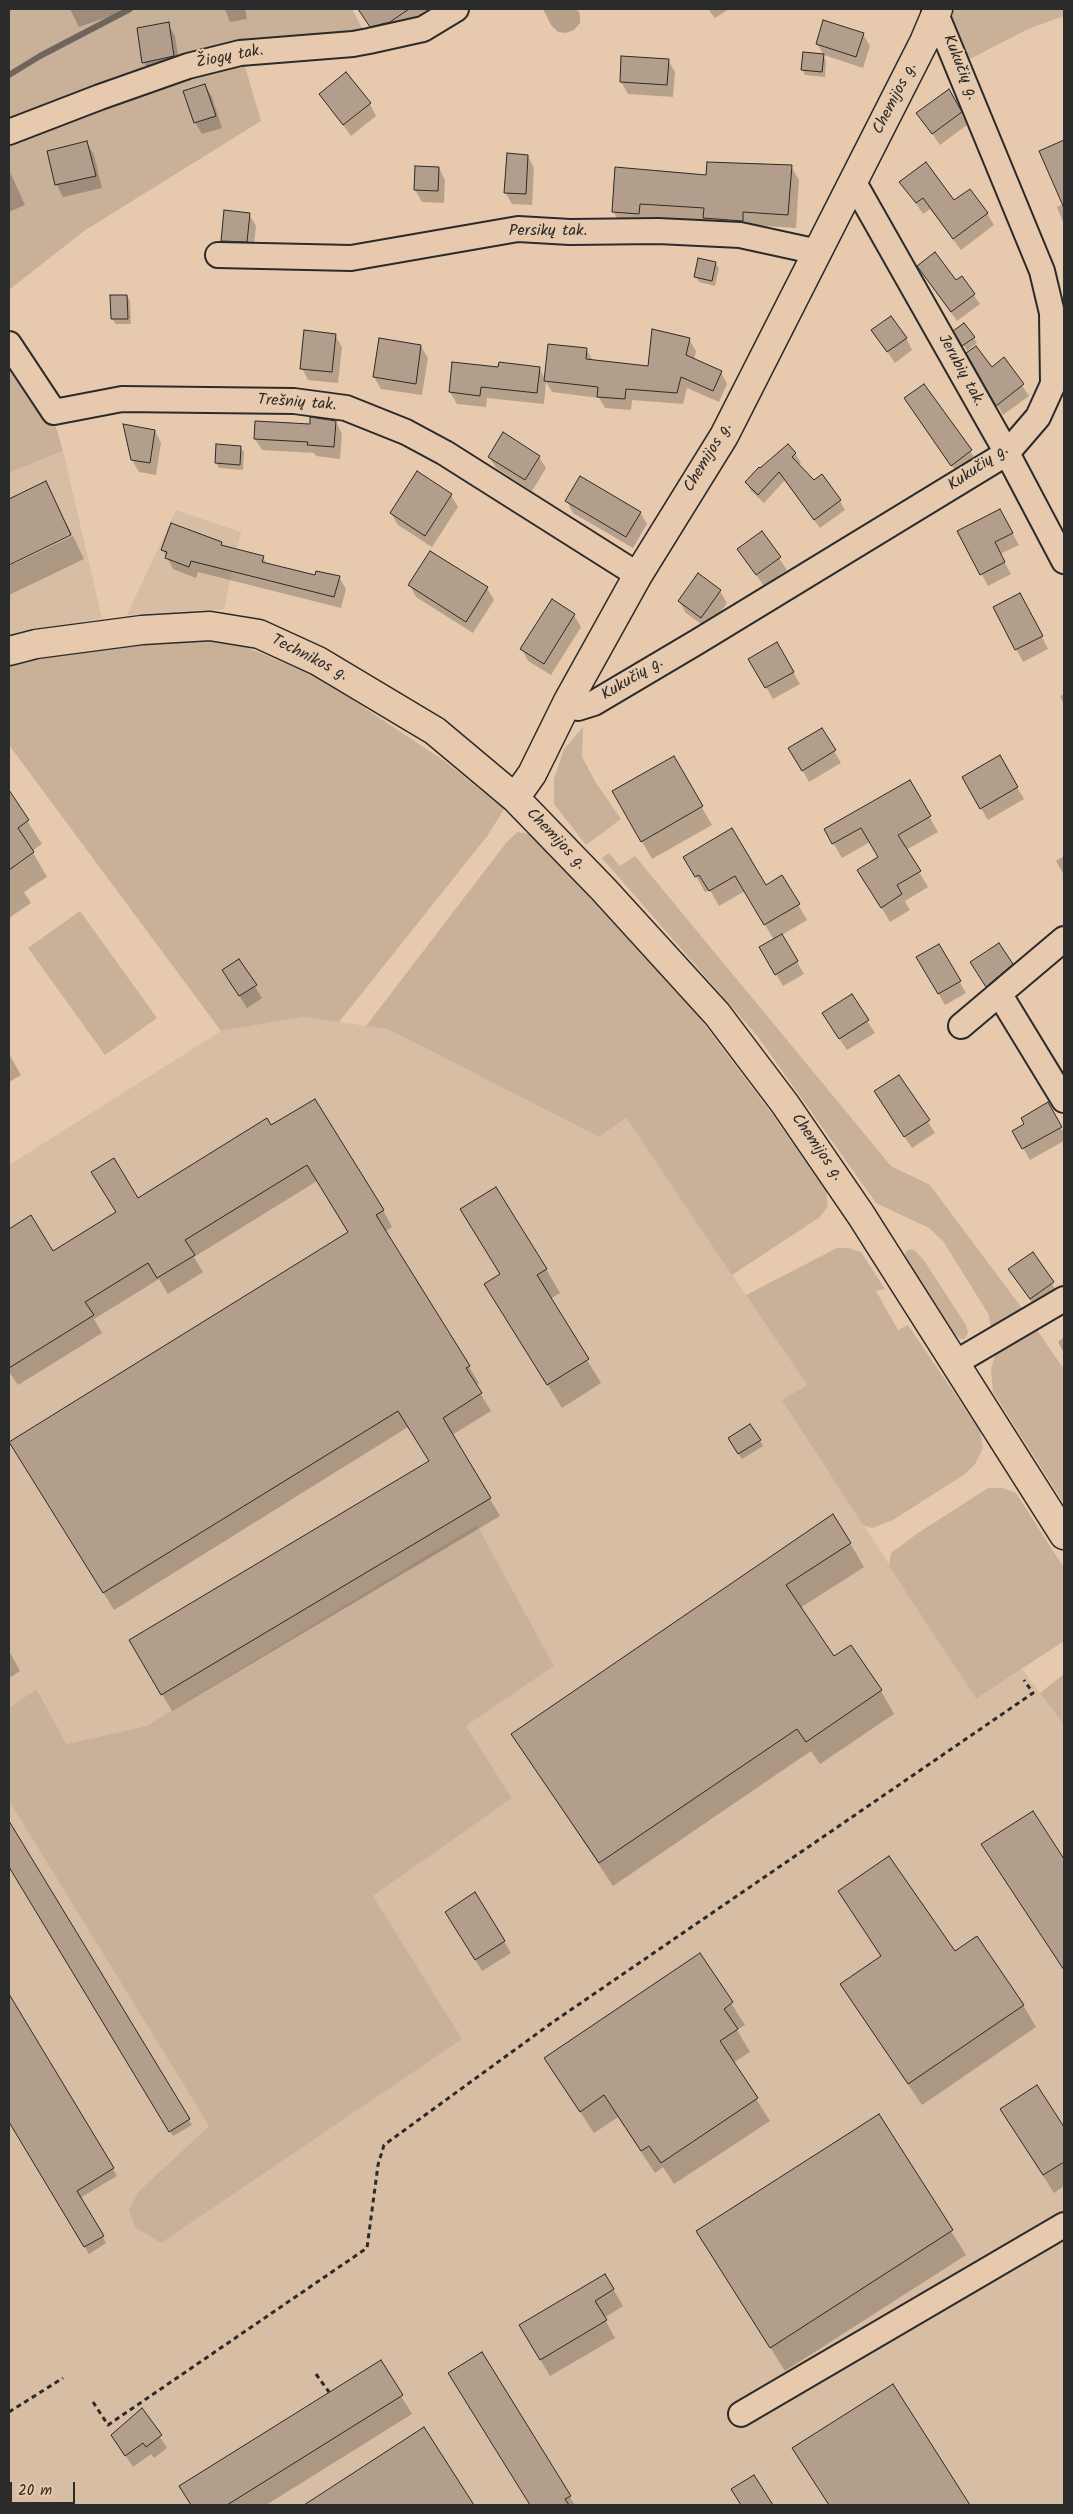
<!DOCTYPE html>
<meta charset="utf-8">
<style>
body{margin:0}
#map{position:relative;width:1073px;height:2514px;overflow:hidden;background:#e7caae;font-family:Kalam,sans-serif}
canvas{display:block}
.frame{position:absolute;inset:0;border:10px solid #2b2b2b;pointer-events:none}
.scale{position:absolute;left:10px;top:2482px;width:65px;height:22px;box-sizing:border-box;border:2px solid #2b2b2b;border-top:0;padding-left:6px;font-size:15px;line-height:18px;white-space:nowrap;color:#2b2b2b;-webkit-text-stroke:4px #e7caae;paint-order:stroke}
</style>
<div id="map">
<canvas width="1073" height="2514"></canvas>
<div class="frame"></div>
<div class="scale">20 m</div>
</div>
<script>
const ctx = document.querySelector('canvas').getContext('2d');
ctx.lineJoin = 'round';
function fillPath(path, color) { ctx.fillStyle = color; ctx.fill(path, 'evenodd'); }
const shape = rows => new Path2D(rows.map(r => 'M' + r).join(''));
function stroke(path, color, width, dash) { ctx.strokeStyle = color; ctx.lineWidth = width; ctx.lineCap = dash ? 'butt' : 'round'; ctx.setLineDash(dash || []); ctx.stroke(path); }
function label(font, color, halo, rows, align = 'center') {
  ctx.font = font + ' Kalam,sans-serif'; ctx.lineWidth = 4; ctx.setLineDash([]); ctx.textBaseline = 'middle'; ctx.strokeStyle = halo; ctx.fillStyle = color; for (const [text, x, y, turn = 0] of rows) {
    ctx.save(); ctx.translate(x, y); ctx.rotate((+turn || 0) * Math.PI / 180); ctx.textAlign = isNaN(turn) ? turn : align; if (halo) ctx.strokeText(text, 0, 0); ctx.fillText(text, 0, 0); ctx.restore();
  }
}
fillPath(shape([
 [63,451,102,618,9,636,9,473],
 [176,510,241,532,224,609,127,615],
 [304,1017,388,1029,599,1137,626,1118,807,1385,783,1400,976,1699,1022,1669,1064,1725,1064,2505,9,2505,9,1801,209,2126,139,2191,461,2039,373,1896,512,1798,466,1726,554,1666,477,1526,146,1726,65,1744,38,1689,9,1708,9,1165,221,1031]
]), '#d7bda3');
fillPath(shape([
 [9,9,352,9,369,41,241,53,261,121,84,231,9,290],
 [952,9,1064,9,1064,16,1028,29,966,61,948,21],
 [9,344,54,421,63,451,9,473],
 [201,640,246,647,318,677,443,760,504,809,488,835,339,1022,304,1017,221,1031,9,745,9,665,32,658,89,648],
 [583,727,582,757,596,783,621,819,586,845,554,804,554,779,564,749],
 [517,832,531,834,698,1016,772,1114,826,1191,828,1206,820,1217,732,1275,626,1118,599,1137,388,1029,366,1026,506,843],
 [609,853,620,866,635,856,891,1166,930,1185,1024,1311,991,1330,989,1315,943,1241,929,1228,876,1203,758,1037,602,858],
 [80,911,157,1018,105,1055,28,948],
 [837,1248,849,1248,861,1252,885,1289,876,1291,898,1330,908,1325,980,1431,983,1448,975,1464,965,1474,893,1520,872,1528,863,1525,782,1400,807,1385,746,1295],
 [909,1249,914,1250,923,1259,966,1325,968,1333,965,1339,960,1339,953,1333,906,1259,905,1253],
 [1034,1326,1064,1369,1064,1504,993,1392,991,1370,995,1353],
 [988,1488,1003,1488,1016,1493,1064,1568,1064,1641,976,1699,889,1566,891,1553,918,1533],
 [477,1525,554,1666,466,1726,512,1798,373,1896,462,2039,161,2243,135,2227,129,2210,139,2191,209,2126,9,1801,9,1708,37,1689,66,1744,146,1726],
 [1064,1674,1064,1725,1040,1693]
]), '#c8b099');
fillPath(shape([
 [70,9,119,9,120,13,79,27],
 [225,9,245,9,247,19,230,22],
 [362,9,432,9,396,34,378,38,360,10],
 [543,9,577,9,580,14,580,23,574,30,566,33,558,32,551,25],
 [708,9,729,9,715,18],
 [168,24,175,36,180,68,150,74,144,62],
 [863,34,870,46,863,68,824,55,817,44],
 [823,55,826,61,825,77,805,75,802,69],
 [668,60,675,72,673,97,628,94,621,82],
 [205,85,212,97,222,128,202,134,195,122],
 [320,94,370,104,376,116,351,136],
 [956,102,967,125,940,145,918,113],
 [1063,142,1064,144,1064,224,1057,207,1064,204],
 [87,143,94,155,102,188,63,197,57,185,49,152],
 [528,156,534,168,532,205,512,204,505,192],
 [754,163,791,166,799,180,796,228,751,225,750,235,712,232,706,221,648,217,647,227,621,225,613,211,707,176,754,166],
 [439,168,445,180,444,203,422,202,415,190],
 [9,170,25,205,9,212],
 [901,182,987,213,994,225,961,250,930,209,923,214],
 [249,214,256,226,253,253,229,253,222,241],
 [715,263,719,268,715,286,699,282,696,277],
 [918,266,956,282,962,278,980,304,957,321],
 [127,296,130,301,131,324,116,324,112,319],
 [873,331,906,338,912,350,895,363],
 [955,331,974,338,977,343,967,351],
 [335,335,342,347,338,383,308,380,302,368],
 [689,339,696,351,694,360,721,372,727,384,719,402,687,388,683,404,632,400,631,410,605,408,599,398,552,392,546,382,544,404,487,398,486,407,457,404,450,392,499,368,539,368,545,379,587,350,593,361,650,368],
 [421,346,428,358,422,395,381,389,374,377],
 [968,353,992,368,1004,359,1029,396,1003,415],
 [924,385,976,460,957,473,911,407],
 [336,422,342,434,340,459,316,456,314,453,262,450,255,439],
 [155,431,161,443,156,475,139,472,132,460],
 [240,447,244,452,243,470,219,468,216,463],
 [795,453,801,463,798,465,814,482,840,501,845,510,820,528,785,480,764,503,751,491,746,482,760,470],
 [489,457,539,457,546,468,532,491,496,468],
 [45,483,72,534,9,563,9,500],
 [451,495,458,507,432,547,398,525,391,513],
 [567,501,640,512,647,524,633,548,573,513],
 [1006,522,1019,545,1000,554,1011,574,988,586,959,531],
 [762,533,787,570,764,586,739,550],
 [73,536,84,559,9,595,9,566],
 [221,543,223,547,263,557,267,565,316,576,339,577,346,589,341,608,198,572,196,578,173,569,163,550],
 [410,585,487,588,494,600,473,633,416,597],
 [720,591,727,603,708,629,686,613,679,601],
 [552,601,574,615,581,627,551,675,528,661,522,649],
 [1027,607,1048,649,1023,662,995,608],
 [777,644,800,684,773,699,750,659],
 [1064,694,1064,704,1060,696],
 [822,730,841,763,809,782,790,748],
 [673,757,712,825,652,859,613,792],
 [999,757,1024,799,988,820,963,778],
 [909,781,938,832,906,850,928,887,905,901,910,910,890,922,868,885,879,858,870,842,842,858,825,829],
 [9,792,42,844,32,851,47,877,24,892,31,903,9,918],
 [1064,856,1064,875,1056,861],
 [685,857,765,887,782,877,807,920,782,935,804,974,783,986,761,948,774,940,745,891,719,906,710,890,705,892],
 [939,946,966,993,945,1005,918,958],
 [239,961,262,998,247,1008,231,982],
 [1012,965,1019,976,994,998,978,974],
 [851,995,875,1033,847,1050,830,1025],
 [9,1054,21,1075,9,1082],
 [899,1076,935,1133,912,1148,882,1103],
 [1048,1104,1064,1133,1064,1141,1030,1160,1013,1131,1026,1124],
 [271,1127,383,1210,392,1227,385,1232,469,1367,479,1383,475,1385,491,1411,452,1435,500,1516,172,1711,130,1640,430,1462,408,1427,114,1610,21,1459,349,1233,317,1181,194,1257,203,1272,168,1294,159,1279,94,1319,102,1333,18,1385,9,1372,9,1230,31,1217,53,1252,138,1199],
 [461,1210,546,1269,560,1293,550,1299,601,1383,562,1408,500,1308,501,1275],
 [1032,1254,1059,1295,1037,1310,1017,1281],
 [1064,1337,1064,1353,1058,1342],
 [750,1425,763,1446,742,1459,729,1438],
 [850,1543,864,1567,800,1608,834,1658,881,1691,894,1714,820,1764,811,1751,613,1886,512,1734],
 [9,1651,20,1671,9,1678],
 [1032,1812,1064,1861,1064,1970,995,1865],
 [9,1823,192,2125,173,2136,9,1865],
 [840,1891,954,1953,1023,2005,1036,2027,922,2105,841,1985,882,1957],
 [453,1924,504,1941,511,1953,482,1971],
 [700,1955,745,2025,737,2030,750,2052,733,2063,770,2121,674,2184,663,2167,655,2173,618,2117,594,2133,545,2058],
 [9,1996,117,2176,80,2198,106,2243,89,2254,9,2120],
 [1037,2087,1064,2129,1064,2186,1054,2193,1012,2127],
 [878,2115,966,2255,785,2371,697,2231],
 [613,2289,623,2306,604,2318,615,2338,550,2376,520,2326],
 [380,2362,412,2414,266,2505,192,2505,181,2486],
 [893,2386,969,2505,829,2505,794,2449],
 [459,2389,569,2496,575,2505,532,2505],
 [142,2410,167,2448,154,2458,151,2454,133,2467,112,2435,131,2422,129,2419],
 [424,2429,472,2505,305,2505]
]), '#0003');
stroke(shape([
 [9,75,40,56,130,9]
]), '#6f655a', 6);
const building = shape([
 [358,9,409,9,390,22,370,27,358,9],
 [823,20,864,33,856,57,816,44,823,20],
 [169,22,174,56,142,63,137,28,169,22],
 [803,52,824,54,822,72,801,70,803,52],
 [621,56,669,59,667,85,620,82,621,56],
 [346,72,371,103,343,125,319,94,346,72],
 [205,84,216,116,194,123,183,91,205,84],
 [949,89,962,112,932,134,916,113,949,89],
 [1064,140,1064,208,1039,151,1064,140],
 [87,141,96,176,55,185,47,151,87,141],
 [507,153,528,155,526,194,504,193,507,153],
 [707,162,792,165,788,215,743,212,743,221,703,218,704,208,640,204,639,214,612,212,615,167,706,175,707,162],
 [926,162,954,200,970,189,988,213,953,239,923,198,916,203,899,182,926,162],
 [415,166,439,167,438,191,414,190,415,166],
 [224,210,250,213,247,242,221,241,224,210],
 [935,252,956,280,962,276,975,294,951,312,917,266,935,252],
 [698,258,716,262,712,281,694,277,698,258],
 [110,295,127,295,128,319,111,319,110,295],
 [891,316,907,338,887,352,871,330,891,316],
 [964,323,975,337,962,346,953,331,964,323],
 [652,329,690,338,686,355,722,371,713,391,681,377,677,393,626,389,625,399,597,397,598,387,544,381,548,344,587,348,586,359,648,366,652,329],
 [304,330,336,334,332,372,300,369,304,330],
 [379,338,421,345,416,384,373,377,379,338],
 [976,346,992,367,1004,357,1024,384,996,406,966,353,976,346],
 [452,362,498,367,499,362,540,367,537,393,481,387,480,396,449,392,452,362],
 [924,384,972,450,951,466,904,398,924,384],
 [310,417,336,421,334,447,307,445,308,442,254,439,255,421,310,424,310,417],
 [123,424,155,430,150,463,131,460,123,424],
 [503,432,540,456,525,480,488,457,503,432],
 [216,444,241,446,240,465,215,463,216,444],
 [788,444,796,453,792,457,814,480,822,474,841,500,814,520,779,472,758,495,745,482,759,467,760,468,788,444],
 [417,471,452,494,425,536,390,513,417,471],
 [580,476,641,512,626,537,565,501,580,476],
 [46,481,71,535,9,565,9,499,46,481],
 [1000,509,1013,533,995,542,1005,562,980,575,957,531,1000,509],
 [171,523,222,542,221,545,264,556,262,562,315,575,316,571,340,576,334,597,191,561,189,567,165,558,167,552,161,550,171,523],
 [762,531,781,557,756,575,737,549,762,531],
 [430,551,488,587,466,622,408,585,430,551],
 [698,573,721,590,701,618,678,601,698,573],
 [1020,593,1043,636,1015,650,993,607,1020,593],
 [552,599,575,614,544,664,520,649,552,599],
 [777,642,794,672,765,688,748,659,777,642],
 [822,728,836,750,802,771,788,748,822,728],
 [1000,755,1018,787,980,809,962,777,1000,755],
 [674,756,703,806,641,842,612,791,674,756],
 [910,780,931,816,898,835,921,871,897,885,902,894,881,908,857,870,878,857,861,828,832,844,824,829,910,780],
 [9,790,29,820,18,828,34,852,9,870,9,790],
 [732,828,766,885,782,875,800,904,764,925,735,876,709,891,699,875,695,877,683,857,732,828],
 [782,934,798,961,775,975,759,947,782,934],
 [999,943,1013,964,986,987,970,962,999,943],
 [939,944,961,981,938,994,916,957,939,944],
 [239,959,257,985,239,996,222,970,239,959],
 [852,994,869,1020,839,1039,822,1013,852,994],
 [899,1075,930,1120,904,1137,874,1091,899,1075],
 [315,1099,384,1210,376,1215,470,1366,466,1368,482,1393,443,1418,491,1498,161,1695,129,1640,429,1461,398,1411,103,1593,9,1442,348,1232,307,1165,185,1240,195,1255,157,1278,148,1263,85,1302,94,1315,9,1368,9,1229,31,1215,53,1251,116,1212,91,1172,114,1158,138,1198,267,1118,271,1125,315,1099],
 [1048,1102,1062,1127,1022,1149,1012,1131,1024,1124,1021,1118,1048,1102],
 [496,1187,547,1269,537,1275,589,1359,547,1385,484,1284,500,1274,460,1209,496,1187],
 [1033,1252,1054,1282,1030,1299,1008,1269,1033,1252],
 [750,1424,761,1440,738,1454,728,1438,750,1424],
 [833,1514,851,1543,786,1585,834,1656,851,1645,882,1690,806,1742,797,1729,599,1863,511,1734,833,1514],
 [1033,1811,1064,1859,1064,1970,981,1844,1033,1811],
 [9,1821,190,2119,169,2132,9,1867,9,1821],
 [889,1856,955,1951,977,1936,1024,2005,908,2084,840,1984,881,1956,838,1891,889,1856],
 [475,1892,505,1941,475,1960,445,1912,475,1892],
 [700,1953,733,2002,724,2009,738,2029,720,2041,758,2098,661,2163,649,2146,641,2151,604,2095,580,2112,544,2058,700,1953],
 [9,1994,114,2168,77,2191,104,2236,84,2247,9,2122,9,1994],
 [1037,2085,1064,2127,1064,2162,1043,2175,1000,2109,1037,2085],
 [879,2114,953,2230,770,2348,696,2231,879,2114],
 [605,2274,614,2289,595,2301,607,2320,540,2360,519,2325,605,2274],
 [482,2352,571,2496,565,2499,569,2505,530,2505,448,2373,482,2352],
 [381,2360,403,2395,227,2505,191,2505,179,2486,381,2360],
 [893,2384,970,2505,829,2505,792,2448,893,2384],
 [142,2408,162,2435,146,2447,143,2443,125,2456,111,2435,142,2408],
 [424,2427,474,2505,304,2505,424,2427],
 [754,2475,773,2505,741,2505,731,2489,754,2475]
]);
fillPath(building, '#b29e8a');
stroke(building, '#2b2b2b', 1);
const street = shape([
 [9,132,100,97,188,66,240,53,353,44,369,41,423,29,456,9],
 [853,181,1007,453,1064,561],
 [218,255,351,258,518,229,570,232,658,231,740,235,818,252],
 [9,344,54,412,122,399,294,401,346,408,406,432,445,453,638,575],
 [568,701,578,708,594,703,697,642,1007,453,1038,417,1053,384,1052,313,1042,271,934,9],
 [1000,995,1064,1100],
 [961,1026,1064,939],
 [955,1363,1064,1299],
 [741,2414,1064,2225]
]);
const secondary = shape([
 [938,9,924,42,724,436,638,575,568,701,532,774,515,798,604,890,717,1014,785,1104,861,1215,1064,1535],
 [9,651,36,644,142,630,210,626,259,634,318,661,435,731,515,798]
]);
stroke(street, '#2b2b2b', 28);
stroke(secondary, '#2b2b2b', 31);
stroke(shape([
 [316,2374,329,2392],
 [93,2402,108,2425,367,2248,378,2165,384,2145,553,2022,1033,1693,1024,1680],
 [9,2412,63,2378]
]), '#2b2b2b', 3, [5, 4]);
stroke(street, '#e7caae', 24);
stroke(secondary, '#e7caae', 28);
label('16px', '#2b2b2b', '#e7caae', [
 ["Žiogų tak.",230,58,-11],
 ["Kukučių g.",959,68,68],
 ["Chemijos g.",896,99,-63],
 ["Persikų tak.",548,232],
 ["Jerubių tak.",960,371,61],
 ["Trešnių tak.",297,404,4],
 ["Chemijos g.",709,458,-59],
 ["Kukučių g.",979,469,-34],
 ["Technikos g.",309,659,27],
 ["Kukučių g.",633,680,-31],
 ["Chemijos g.",555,840,46],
 ["Chemijos g.",816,1148,55]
]);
</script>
